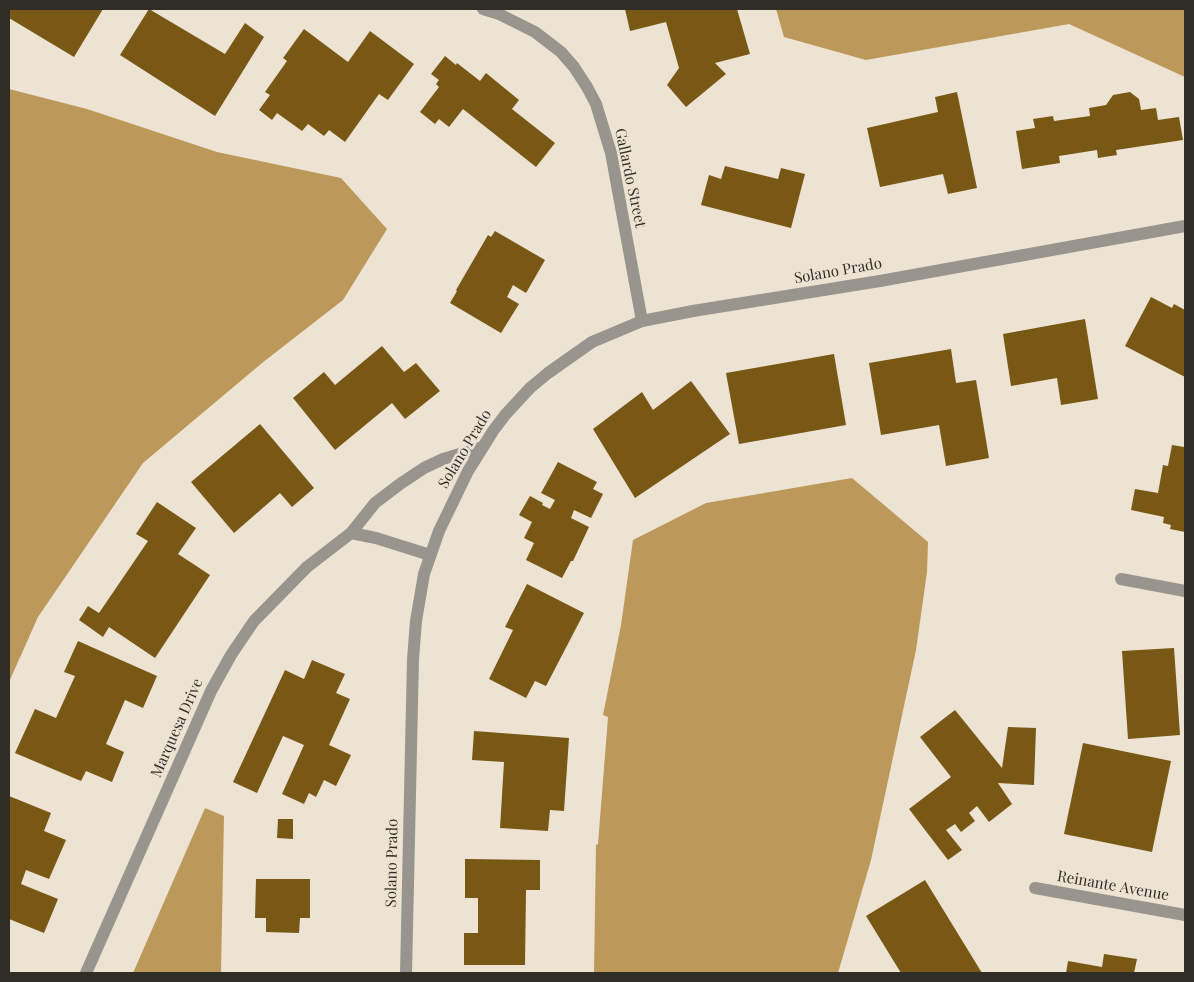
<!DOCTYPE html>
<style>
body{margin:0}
#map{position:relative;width:1194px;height:982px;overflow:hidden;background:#ede3d3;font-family:"Playfair Display",serif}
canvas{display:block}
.frame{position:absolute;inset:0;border:10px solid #302c26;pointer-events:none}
</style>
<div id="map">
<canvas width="1194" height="982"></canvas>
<div class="frame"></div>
</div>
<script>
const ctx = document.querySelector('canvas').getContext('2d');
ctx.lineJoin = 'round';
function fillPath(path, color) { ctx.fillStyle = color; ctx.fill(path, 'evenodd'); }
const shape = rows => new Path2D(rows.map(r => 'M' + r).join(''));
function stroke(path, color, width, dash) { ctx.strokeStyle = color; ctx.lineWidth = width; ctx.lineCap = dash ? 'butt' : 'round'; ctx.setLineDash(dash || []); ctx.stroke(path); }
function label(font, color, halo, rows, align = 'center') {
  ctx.font = font + ' "Playfair Display",serif'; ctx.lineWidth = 5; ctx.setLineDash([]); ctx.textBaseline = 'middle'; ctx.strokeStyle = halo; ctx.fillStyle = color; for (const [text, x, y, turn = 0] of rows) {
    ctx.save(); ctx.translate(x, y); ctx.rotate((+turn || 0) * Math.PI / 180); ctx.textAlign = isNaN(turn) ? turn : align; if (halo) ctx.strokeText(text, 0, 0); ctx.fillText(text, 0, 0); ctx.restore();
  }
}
fillPath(shape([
 [776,9,1185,9,1185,77,1069,24,866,60,784,37],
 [9,89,87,109,217,152,341,178,387,229,343,300,262,363,143,463,38,617,9,682],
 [852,478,928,542,927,572,916,650,871,860,838,973,594,973,596,845,598,844,608,717,603,715,621,625,633,540,706,503],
 [205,808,224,816,221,973,133,973]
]), '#bd985b');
fillPath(shape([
 [9,9,103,9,74,57,9,18],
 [149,9,225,54,245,23,264,37,215,116,120,55],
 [625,9,737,9,750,54,715,63,726,74,686,107,667,85,679,68,666,22,630,31],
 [304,29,348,62,370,31,414,64,388,100,379,94,345,142,329,130,324,136,308,124,302,131,277,113,272,120,259,110,270,95,265,92,287,61,283,58],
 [445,56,456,65,457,63,480,81,486,73,519,100,512,109,555,143,536,167,463,109,449,127,439,119,435,124,420,112,439,87,436,84,439,80,431,74],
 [957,92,977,188,948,194,943,174,880,187,867,128,938,112,935,97],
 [1130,92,1139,99,1141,110,1156,108,1158,120,1179,117,1183,140,1116,150,1117,155,1098,158,1097,150,1059,156,1060,163,1022,169,1016,131,1035,128,1033,119,1053,116,1054,121,1090,116,1089,108,1106,105,1113,95],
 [725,166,778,179,781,168,805,174,791,228,701,205,709,175,721,179],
 [495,231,545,260,526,293,513,285,507,297,519,304,501,333,450,303,457,291,456,290,488,235,491,237],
 [1151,297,1172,308,1174,304,1185,310,1185,377,1125,346],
 [1085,319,1098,399,1061,405,1057,378,1011,386,1003,334],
 [382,346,404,372,416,363,440,391,405,419,392,403,335,450,293,398,324,372,335,385],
 [951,349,956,383,976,380,989,458,946,466,939,425,881,435,869,363],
 [834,354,846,425,739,444,726,373],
 [691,381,730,434,635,498,593,429,642,392,653,410],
 [260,424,314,488,292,507,280,493,234,533,191,482],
 [1184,443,1185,443,1185,532,1170,529,1171,525,1163,523,1164,517,1131,510,1135,489,1158,493,1163,465,1168,466,1172,445,1184,447],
 [558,462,597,482,593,489,603,494,591,518,574,510,571,518,589,527,573,561,571,561,562,578,526,560,534,543,524,538,532,522,519,515,530,496,543,503,542,505,550,509,555,500,541,493],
 [157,502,196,528,178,554,210,575,155,658,109,627,103,637,79,620,88,606,99,613,148,541,136,534],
 [527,584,584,613,546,686,535,681,526,698,489,679,513,630,505,627],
 [78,641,157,676,143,708,125,700,106,744,124,752,112,782,86,771,81,781,15,753,35,709,56,718,75,676,64,672],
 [1174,648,1180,735,1128,739,1122,651],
 [312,660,345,674,336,693,350,699,329,745,351,755,336,786,324,780,316,797,309,793,304,804,282,794,304,745,283,736,257,793,233,782,285,670,304,679],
 [955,710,1002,768,1008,727,1036,728,1034,785,998,783,1012,804,989,822,977,806,969,813,975,821,961,832,955,824,946,830,962,850,948,860,909,809,951,777,920,737],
 [474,731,569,738,564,811,550,810,548,831,500,828,504,762,472,760],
 [1083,743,1171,761,1152,852,1064,834],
 [9,796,51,813,44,831,66,840,49,879,26,870,21,884,58,899,44,933,9,919],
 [278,819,293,819,293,839,277,838],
 [465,859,540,860,540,890,526,890,525,965,464,965,464,933,478,933,478,898,465,898],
 [256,879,310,879,310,918,300,918,299,933,266,932,266,918,255,918],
 [925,880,982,973,901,973,866,916],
 [1104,954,1137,959,1134,973,1066,973,1068,961,1102,967]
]), '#795714');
stroke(shape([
 [483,9,499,14,535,32,561,52,574,67,587,87,596,104,611,153,642,321],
 [351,533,376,538,430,555],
 [1121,579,1185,591],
 [1035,888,1185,915],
 [86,973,211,691,231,655,254,621,307,567,351,533,375,503,400,484,424,468,443,459,483,447],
 [406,973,413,659,416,621,424,574,439,531,468,471,493,431,505,415,530,388,548,373,592,342,642,321,693,311,880,281,1185,226]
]), '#99958e', 12);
label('15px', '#302c26', '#ede3d3', [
 ["Gallardo Street",630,178,78],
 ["Solano Prado",838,271,-10],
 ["Solano Prado",465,449,-59],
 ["Marquesa Drive",177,728,-66],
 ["Solano Prado",392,863,-89],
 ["Reinante Avenue",1113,886,10]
]);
</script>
